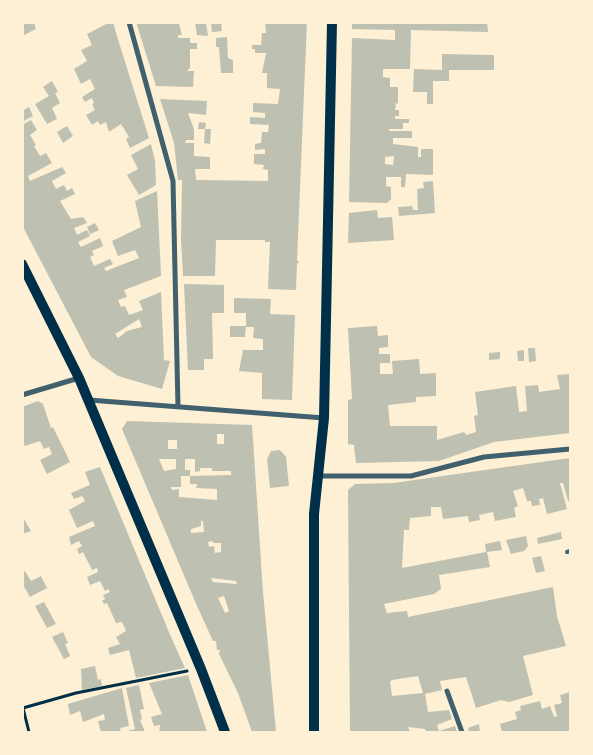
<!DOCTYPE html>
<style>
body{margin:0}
#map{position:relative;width:593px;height:755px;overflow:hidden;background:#fdf0d5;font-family:Bitter,serif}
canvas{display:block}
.frame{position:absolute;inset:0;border:24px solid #fdf0d5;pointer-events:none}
</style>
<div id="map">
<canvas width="593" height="755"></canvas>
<div class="frame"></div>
</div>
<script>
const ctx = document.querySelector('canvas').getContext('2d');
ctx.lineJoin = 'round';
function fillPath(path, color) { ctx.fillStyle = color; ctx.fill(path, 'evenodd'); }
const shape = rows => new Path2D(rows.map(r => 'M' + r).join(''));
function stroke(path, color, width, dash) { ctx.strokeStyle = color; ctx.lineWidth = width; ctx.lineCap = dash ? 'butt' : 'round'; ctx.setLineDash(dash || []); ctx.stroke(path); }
fillPath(shape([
 [22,22,34,22,36,29,22,36],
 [110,22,113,22,116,33,149,138,130,148,126,139,129,137,121,124,109,132,106,122,100,125,98,121,92,125,86,115,95,110,92,104,94,103,92,98,85,102,82,97,95,89,90,79,81,84,74,69,87,61,81,50,92,45,87,34],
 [136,22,182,22,179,24,182,35,178,35,178,38,190,38,190,43,197,43,197,49,190,49,190,69,188,69,188,71,194,71,193,87,156,86],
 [198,22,206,22,208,36,197,35,195,23],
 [211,22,221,22,222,31,212,32],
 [265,22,307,22,297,260,299,262,297,264,296,290,268,289,270,242,265,242,265,240,216,240,215,276,183,276,181,239,182,180,178,180,174,143,160,99,207,101,206,115,188,113,194,129,194,140,186,140,185,143,194,143,194,156,210,157,210,169,195,169,196,180,268,181,268,170,263,169,264,165,254,164,254,154,265,154,265,149,255,150,255,144,261,143,262,132,268,132,269,125,250,124,250,117,265,118,265,113,253,112,253,103,278,104,280,89,267,88,267,73,262,73,266,53,255,53,255,49,252,49,252,45,261,45,262,33,266,33],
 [352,22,487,22,488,32,411,30,410,69,383,69,383,77,390,78,390,87,398,87,398,104,396,103,395,110,399,110,399,116,395,116,395,119,409,119,409,123,403,123,403,129,389,129,389,131,412,131,412,138,393,138,393,144,418,147,418,157,421,157,421,149,433,149,433,175,406,174,405,187,401,187,401,177,386,177,386,186,391,187,391,199,387,203,349,202,352,38,395,40,395,30,352,29],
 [394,156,393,165,385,164,385,157],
 [227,37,228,58,233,60,233,73,221,73,219,47,216,47,216,38],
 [442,54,494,55,494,70,449,70,449,81,433,81,433,104,427,104,427,92,413,92,414,69,442,70],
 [52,81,58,92,55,93,60,103,52,108,57,119,47,124,35,104,49,96,43,87],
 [29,107,33,116,22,122,22,111],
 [31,120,37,130,30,135,36,145,34,146,40,156,46,153,52,163,28,176,30,181,62,167,66,173,52,181,56,189,64,185,67,191,72,188,75,194,60,201,71,219,83,217,87,223,74,228,77,235,87,230,90,236,78,242,81,247,100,238,103,246,92,251,94,255,90,257,94,266,110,259,113,264,104,268,106,271,139,258,135,250,118,256,112,241,141,227,135,201,157,191,161,276,124,290,127,297,118,300,121,307,125,306,129,315,143,310,139,301,161,292,164,360,170,361,162,389,118,376,91,357,22,225,22,125],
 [139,319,142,327,127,331,118,338,115,334],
 [199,122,206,123,205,129,211,129,210,144,204,143,205,129,198,129],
 [67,126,73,136,63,143,57,132],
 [151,144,155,161,156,185,139,195,127,175,138,169,131,155],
 [433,181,435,213,399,216,398,207,412,206,413,210,418,210,417,189,424,188,423,182],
 [377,210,378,218,392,217,394,240,348,243,349,213],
 [95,223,99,230,90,234,87,227],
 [184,284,224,285,224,313,212,313,213,359,204,359,204,370,188,370],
 [234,298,271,299,270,314,295,315,292,400,262,399,262,373,239,371,243,350,263,350,263,339,253,338,254,327,246,327,246,313,234,313],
 [230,326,246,326,245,337,230,337],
 [377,326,378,336,388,335,388,347,379,348,379,354,390,354,390,363,380,363,380,374,393,374,392,361,419,359,420,374,436,373,436,396,416,397,416,402,388,405,390,426,437,426,437,440,464,432,466,435,476,432,474,416,478,415,475,392,516,386,519,412,527,411,525,386,538,385,539,392,560,389,557,375,570,374,570,433,494,442,439,461,356,463,354,445,348,444,348,400,352,399,348,328],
 [528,348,535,348,536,361,529,362],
 [524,350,524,361,518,361,517,351],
 [500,352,500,359,489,360,489,353],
 [38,401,43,404,51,428,53,427,70,462,47,474,40,460,52,454,49,447,44,449,40,441,25,446,22,441,22,407],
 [127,421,252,425,263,592,276,732,252,732,238,693,219,654,220,650,217,650,216,641,213,641,197,606,122,429],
 [217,434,224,434,224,444,217,444],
 [168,440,177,440,177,449,168,449],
 [159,459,176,459,176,469,164,471],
 [185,459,195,459,195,472,200,471,200,468,212,468,212,471,231,471,231,475,190,476,190,470,185,470],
 [181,476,190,476,190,484,197,484,196,488,217,489,217,500,179,497,179,489,172,490,171,487,181,487],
 [201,521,203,521,204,532,191,533,191,529,201,526],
 [213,541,213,543,221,543,221,552,215,553,214,546,209,547,208,542],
 [211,578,236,581,237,584,213,582],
 [224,596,229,611,225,613,218,598],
 [280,450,286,457,289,486,270,488,267,459,271,451],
 [570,458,570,501,568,501,563,483,560,483,567,509,547,514,543,498,539,499,540,505,532,506,531,501,527,501,523,488,513,491,518,506,514,508,516,517,495,521,493,512,479,515,480,520,469,522,468,516,443,519,441,507,431,507,431,516,410,518,409,530,404,530,402,568,486,552,485,544,500,541,502,550,487,552,490,567,439,575,441,589,434,594,384,604,387,613,407,611,408,617,553,587,557,616,566,646,523,656,533,695,509,702,501,700,476,708,466,677,440,681,442,690,425,694,428,712,449,710,452,719,437,725,439,731,455,726,457,732,427,732,425,729,408,727,410,732,350,732,348,490,355,484,393,483],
 [418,676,423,693,392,696,390,682,392,680],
 [100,467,171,637,185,668,136,678,129,650,110,655,108,648,120,644,116,637,126,631,122,622,116,623,107,603,104,604,102,601,105,599,103,595,110,592,108,589,105,591,100,581,90,585,87,577,98,572,97,568,92,570,83,552,79,554,77,549,82,546,79,541,71,545,69,537,95,526,93,521,77,528,69,510,85,501,82,496,74,499,71,493,90,485,85,472],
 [22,516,31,531,22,534],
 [561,532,562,539,538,544,537,538],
 [526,536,528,546,524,551,511,554,506,540],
 [541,556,545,571,536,573,532,558],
 [25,571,31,581,41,576,47,588,30,597,22,583,22,572],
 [44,602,56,624,47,628,35,606],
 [63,632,68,643,65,644,70,656,64,659,52,637],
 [95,666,98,680,101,679,102,686,82,690,81,669],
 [188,675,207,732,159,732,160,725,154,726,151,717,162,714,149,683],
 [139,685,144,709,140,710,142,719,140,720,145,732,124,732,135,729,126,688],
 [122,688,129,726,120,728,121,732,101,732,98,721,105,720,104,714,83,722,80,711,70,715,68,704],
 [570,692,570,732,502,732,500,724,517,719,515,712,521,710,520,706,540,701,542,709,550,706,554,717,557,716,554,705,562,703,560,695],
 [479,724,480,732,469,732,468,728]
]), '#bec0b2');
stroke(shape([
 [22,704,23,708,76,693,187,671],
 [23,708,29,732]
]), '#003049', 3);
stroke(shape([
 [567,552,570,551]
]), '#3f606c', 4);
stroke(shape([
 [129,22,173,181,178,407],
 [22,395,79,378],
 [89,400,324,418],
 [319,476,411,476,484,457,570,449],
 [447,691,462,732]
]), '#3f606c', 5);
stroke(shape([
 [22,264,79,378,201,669,225,732],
 [314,732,314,514,324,418,332,22]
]), '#003049', 10);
</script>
